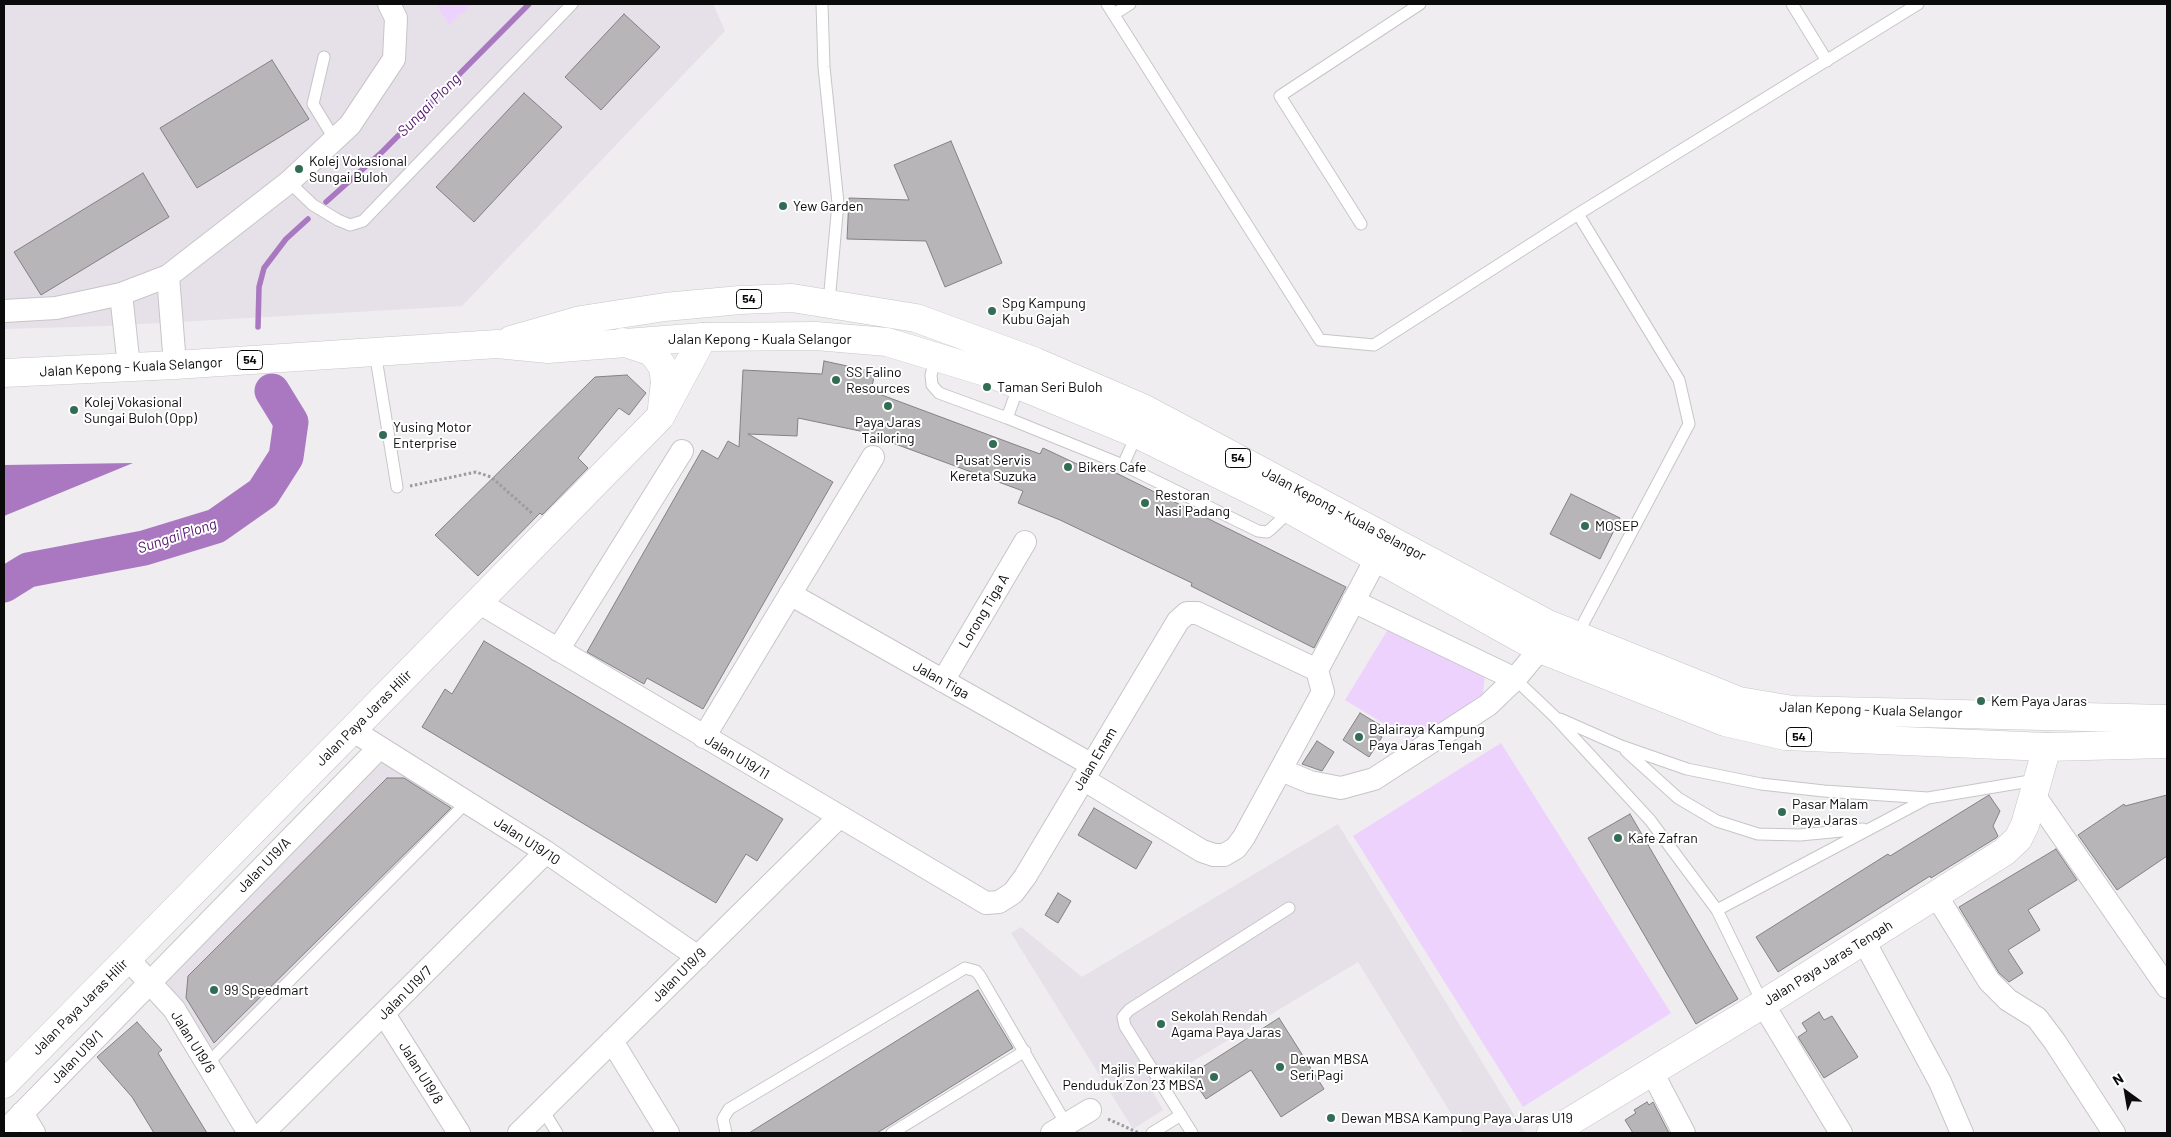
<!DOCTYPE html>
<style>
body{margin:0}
#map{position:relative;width:2171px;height:1137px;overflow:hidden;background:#efedf0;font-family:Barlow,sans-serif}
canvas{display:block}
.frame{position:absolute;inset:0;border:5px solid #0c0b0c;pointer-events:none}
.north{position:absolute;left:2101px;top:1067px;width:50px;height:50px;-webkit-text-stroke:4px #fff;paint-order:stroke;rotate:328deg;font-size:14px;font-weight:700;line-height:20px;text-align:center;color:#0c0b0c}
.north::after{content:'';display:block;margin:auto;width:18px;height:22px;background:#0c0b0c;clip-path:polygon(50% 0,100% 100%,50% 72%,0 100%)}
</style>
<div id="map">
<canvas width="2171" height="1137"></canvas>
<div class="frame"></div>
<div class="north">N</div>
</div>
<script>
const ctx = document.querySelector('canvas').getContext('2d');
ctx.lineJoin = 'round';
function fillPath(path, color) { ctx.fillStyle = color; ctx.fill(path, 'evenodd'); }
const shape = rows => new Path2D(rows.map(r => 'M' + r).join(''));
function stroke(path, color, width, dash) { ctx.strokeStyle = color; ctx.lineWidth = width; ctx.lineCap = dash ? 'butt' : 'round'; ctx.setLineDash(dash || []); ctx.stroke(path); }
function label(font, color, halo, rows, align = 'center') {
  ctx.font = font + ' Barlow,sans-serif'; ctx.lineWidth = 4; ctx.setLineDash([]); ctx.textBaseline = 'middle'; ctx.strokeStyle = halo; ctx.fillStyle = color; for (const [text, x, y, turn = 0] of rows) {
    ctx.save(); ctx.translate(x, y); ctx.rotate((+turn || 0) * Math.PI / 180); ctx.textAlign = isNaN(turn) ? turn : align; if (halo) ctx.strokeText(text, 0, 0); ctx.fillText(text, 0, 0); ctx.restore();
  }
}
fillPath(shape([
 [4,4,713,4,725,31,462,306,106,326,4,329],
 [381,757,458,805,210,1055,163,976],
 [1338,824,1525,1133,1463,1133,1358,962,1150,1087,1163,1110,1133,1129,1011,933,1021,927,1082,977]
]), '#e6e0e9');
fillPath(shape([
 [436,4,472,4,449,25],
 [1390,626,1485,674,1483,694,1414,742,1345,700],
 [1501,743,1671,1013,1523,1107,1353,836]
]), '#eed2fe');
fillPath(shape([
 [133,463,4,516,4,465]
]), '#a978c1');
stroke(shape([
 [326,202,382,152,529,4],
 [258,327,259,287,264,268,286,239,308,219]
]), '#a978c1', 5.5);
stroke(shape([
 [4,585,28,570,144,548,216,526,263,493,286,457,291,422,272,391]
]), '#a978c1', 35);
const building = shape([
 [624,14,660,47,601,110,565,77,624,14],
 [272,60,309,119,197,188,160,128,272,60],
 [524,93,562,127,474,222,436,187,524,93],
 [951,141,1002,263,945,287,926,241,847,239,849,198,909,200,894,165,951,141],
 [143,173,169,217,41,295,14,252,143,173],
 [824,361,875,372,871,391,1040,454,1043,448,1096,473,1100,465,1346,587,1314,648,1191,586,1192,583,1060,520,1018,503,1023,491,860,431,798,418,797,436,748,434,833,482,703,709,647,678,644,684,587,652,702,450,718,459,728,441,739,447,743,370,822,374,824,361],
 [627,375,646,393,629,415,619,408,578,458,588,468,542,515,540,513,478,576,435,535,595,377,627,375],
 [1571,494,1620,518,1600,559,1550,534,1571,494],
 [484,641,783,819,757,861,746,854,716,903,422,727,445,689,452,694,484,641],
 [1360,713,1380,725,1375,733,1382,737,1369,757,1343,740,1360,713],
 [1317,741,1334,752,1322,771,1302,764,1317,741],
 [387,778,404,778,451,808,214,1043,186,998,188,976,387,778],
 [1989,795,2000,811,1993,826,1998,836,1996,838,1931,878,1930,876,1778,972,1756,937,1888,854,1890,856,1989,795],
 [2167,795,2167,856,2117,890,2078,835,2124,804,2125,806,2167,795],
 [1094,808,1152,842,1136,869,1078,835,1094,808],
 [1630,814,1738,999,1696,1024,1588,838,1630,814],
 [2056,849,2077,880,2028,910,2040,930,2008,950,2023,973,2009,982,1999,973,1959,907,2056,849],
 [1058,893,1071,901,1058,923,1045,915,1058,893],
 [978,990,1013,1048,877,1133,749,1133,978,990],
 [1819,1012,1824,1020,1832,1016,1858,1057,1824,1078,1798,1037,1807,1031,1802,1023,1819,1012],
 [1279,1018,1324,1089,1281,1117,1251,1070,1206,1099,1190,1075,1279,1018],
 [137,1022,162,1050,158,1053,207,1133,154,1133,132,1097,97,1057,137,1022],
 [1647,1102,1649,1105,1653,1102,1669,1133,1633,1133,1625,1120,1636,1113,1634,1110,1647,1102]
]);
fillPath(building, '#b7b5b8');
stroke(building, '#838184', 1);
const service = shape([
 [822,4,824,67,838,203,829,302],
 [1107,4,1320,340,1374,345,1578,214,1918,4],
 [1792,4,1827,61],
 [1114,14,1130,4],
 [324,57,313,104,335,140],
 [289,182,313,205,338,220,350,225,363,221,572,4],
 [1361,224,1280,96,1420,4],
 [375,352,397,487],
 [936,357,931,375,932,385,939,393,1007,418,1123,465,1258,531,1267,532,1271,529,1291,510],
 [1007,418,1019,385],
 [1123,465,1137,434],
 [1576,637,1689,424,1679,380,1578,214],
 [1515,679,1554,716,1650,820,1717,910,1763,1004],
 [1560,719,1621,746,1687,769,1761,784,1824,791,1928,798],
 [1626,751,1678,798,1717,821,1758,834,1800,835,1863,829],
 [1717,910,1928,798,2036,780],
 [207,1064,467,802],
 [543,1110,557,1133],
 [726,1133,723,1119,729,1109,965,968,976,971,980,976,1066,1124],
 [892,1133,1025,1051],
 [1152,1133,1181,1115],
 [1192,1133,1125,1026,1123,1017,1129,1010,1289,908]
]);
const minor = shape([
 [168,276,175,365],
 [121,294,129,367],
 [4,311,56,308,121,294,168,276,289,182,350,125,394,59,396,18,389,4],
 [790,594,1092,765],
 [1353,601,1515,679],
 [478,602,986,903,999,902,1013,893,1025,877,1178,621,1187,613,1197,613,1317,670],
 [558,650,682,451],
 [943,681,1025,542],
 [352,730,546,852,698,957],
 [704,737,873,457],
 [1281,770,1310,782,1341,788,1374,779,1488,705,1515,679,1540,649],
 [1083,779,1202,851,1214,855,1224,855,1236,848,1244,837,1323,692,1317,670,1376,559],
 [2034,795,2167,987],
 [1936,895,1989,981,2008,1000,2037,1018,2055,1042,2114,1133],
 [1864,941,1940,1082,1962,1133],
 [127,958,174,1009,249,1133],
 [1763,1004,1841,1133],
 [384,1014,459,1133],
 [612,1041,668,1133],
 [1652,1072,1684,1133],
 [22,1113,34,1133],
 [4,1132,379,748],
 [263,1133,546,852],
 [519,1133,839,817],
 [1052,1133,1090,1110]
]);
const tertiary = shape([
 [623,342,652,352,663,367,665,382,662,408],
 [4,1084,660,417,703,337],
 [1551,1133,1763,1004,2004,852,2018,839,2025,825,2047,747]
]);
const trunk = shape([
 [511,340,581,320,665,307,740,300,792,298,916,318,1036,362,1143,408,1548,624,1739,701,1793,710,2167,719],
 [4,373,175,365,497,344,548,349,703,337,816,336,887,342,992,374,1137,434,1291,510,1540,649,1725,722,1785,736,2047,747,2167,744]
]);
stroke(service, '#c7c5c8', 13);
stroke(minor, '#c7c5c8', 24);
stroke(tertiary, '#c7c5c8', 29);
stroke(trunk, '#c7c5c8', 29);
stroke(shape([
 [410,486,476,472,491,477,533,514],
 [1108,1119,1139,1133]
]), '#9d9b9d', 3, [2.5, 2.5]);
stroke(service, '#fff', 11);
stroke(minor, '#fff', 22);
stroke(tertiary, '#fff', 28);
stroke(trunk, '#fff', 28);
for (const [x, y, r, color] of [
 [299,169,5,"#336c54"],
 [783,206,5,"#336c54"],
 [992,311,5,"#336c54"],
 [836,380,5,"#336c54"],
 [987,387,5,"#336c54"],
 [888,406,5,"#336c54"],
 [74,410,5,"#336c54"],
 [383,435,5,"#336c54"],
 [993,444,5,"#336c54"],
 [1068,467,5,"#336c54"],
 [1145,503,5,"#336c54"],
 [1585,526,5,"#336c54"],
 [1981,701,5,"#336c54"],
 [1359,737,5,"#336c54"],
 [1782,812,5,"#336c54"],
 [1618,838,5,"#336c54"],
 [214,990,5,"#336c54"],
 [1161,1024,5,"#336c54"],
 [1280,1067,5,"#336c54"],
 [1214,1077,5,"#336c54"],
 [1331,1118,5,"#336c54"]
]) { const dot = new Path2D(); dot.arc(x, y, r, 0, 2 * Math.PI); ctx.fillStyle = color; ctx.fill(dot); stroke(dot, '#fff', 2); }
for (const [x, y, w] of [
 [749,299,25],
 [250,360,25],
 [1238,458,25],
 [1799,737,25]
]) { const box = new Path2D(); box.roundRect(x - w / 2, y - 9.5, w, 19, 4); ctx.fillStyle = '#fff'; ctx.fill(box); stroke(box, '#0c0b0c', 1); }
label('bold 12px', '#0c0b0c', null, [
 ["54",749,299],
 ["54",250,360],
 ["54",1238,458],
 ["54",1799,737]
]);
label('14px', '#0c0b0c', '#fff', [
 ["Kolej Vokasional",309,161],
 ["Sungai Buloh",309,177],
 ["Yew Garden",793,206],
 ["Spg Kampung",1002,303],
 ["Kubu Gajah",1002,319],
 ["SS Falino",846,372],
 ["Resources",846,388],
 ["Taman Seri Buloh",997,387],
 ["Kolej Vokasional",84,402],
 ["Sungai Buloh (Opp)",84,418],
 ["Paya Jaras",888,422,"center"],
 ["Tailoring",888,438,"center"],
 ["Yusing Motor",393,427],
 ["Enterprise",393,443],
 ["Pusat Servis",993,460,"center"],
 ["Kereta Suzuka",993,476,"center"],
 ["Bikers Cafe",1078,467],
 ["Restoran",1155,495],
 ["Nasi Padang",1155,511],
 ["MOSEP",1595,526],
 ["Kem Paya Jaras",1991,701],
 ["Balairaya Kampung",1369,729],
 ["Paya Jaras Tengah",1369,745],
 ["Pasar Malam",1792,804],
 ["Paya Jaras",1792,820],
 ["Kafe Zafran",1628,838],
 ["99 Speedmart",224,990],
 ["Sekolah Rendah",1171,1016],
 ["Agama Paya Jaras",1171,1032],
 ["Dewan MBSA",1290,1059],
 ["Seri Pagi",1290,1075],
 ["Majlis Perwakilan",1204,1069,"right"],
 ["Penduduk Zon 23 MBSA",1204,1085,"right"],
 ["Dewan MBSA Kampung Paya Jaras U19",1341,1118]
], 'left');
label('14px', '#0c0b0c', '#fff', [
 ["Jalan Kepong - Kuala Selangor",760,339],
 ["Jalan Kepong - Kuala Selangor",131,367,-3],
 ["Jalan Kepong - Kuala Selangor",1344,514,28],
 ["Lorong Tiga A",984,611,-59],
 ["Jalan Tiga",941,680,29],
 ["Jalan Kepong - Kuala Selangor",1871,710,2],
 ["Jalan Paya Jaras Hilir",364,718,-45],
 ["Jalan U19/11",737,757,31],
 ["Jalan Enam",1095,759,-59],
 ["Jalan U19/10",527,841,33],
 ["Jalan U19/A",264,865,-46],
 ["Jalan Paya Jaras Tengah",1828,963,-32],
 ["Jalan U19/9",679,975,-45],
 ["Jalan U19/7",405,993,-45],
 ["Jalan Paya Jaras Hilir",80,1007,-45],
 ["Jalan U19/6",193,1042,58],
 ["Jalan U19/1",77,1057,-46],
 ["Jalan U19/8",421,1073,58]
]);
label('italic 15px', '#54146d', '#fff', [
 ["Sungai Plong",429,105,-45],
 ["Sungai Plong",177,536,-18]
]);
</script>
